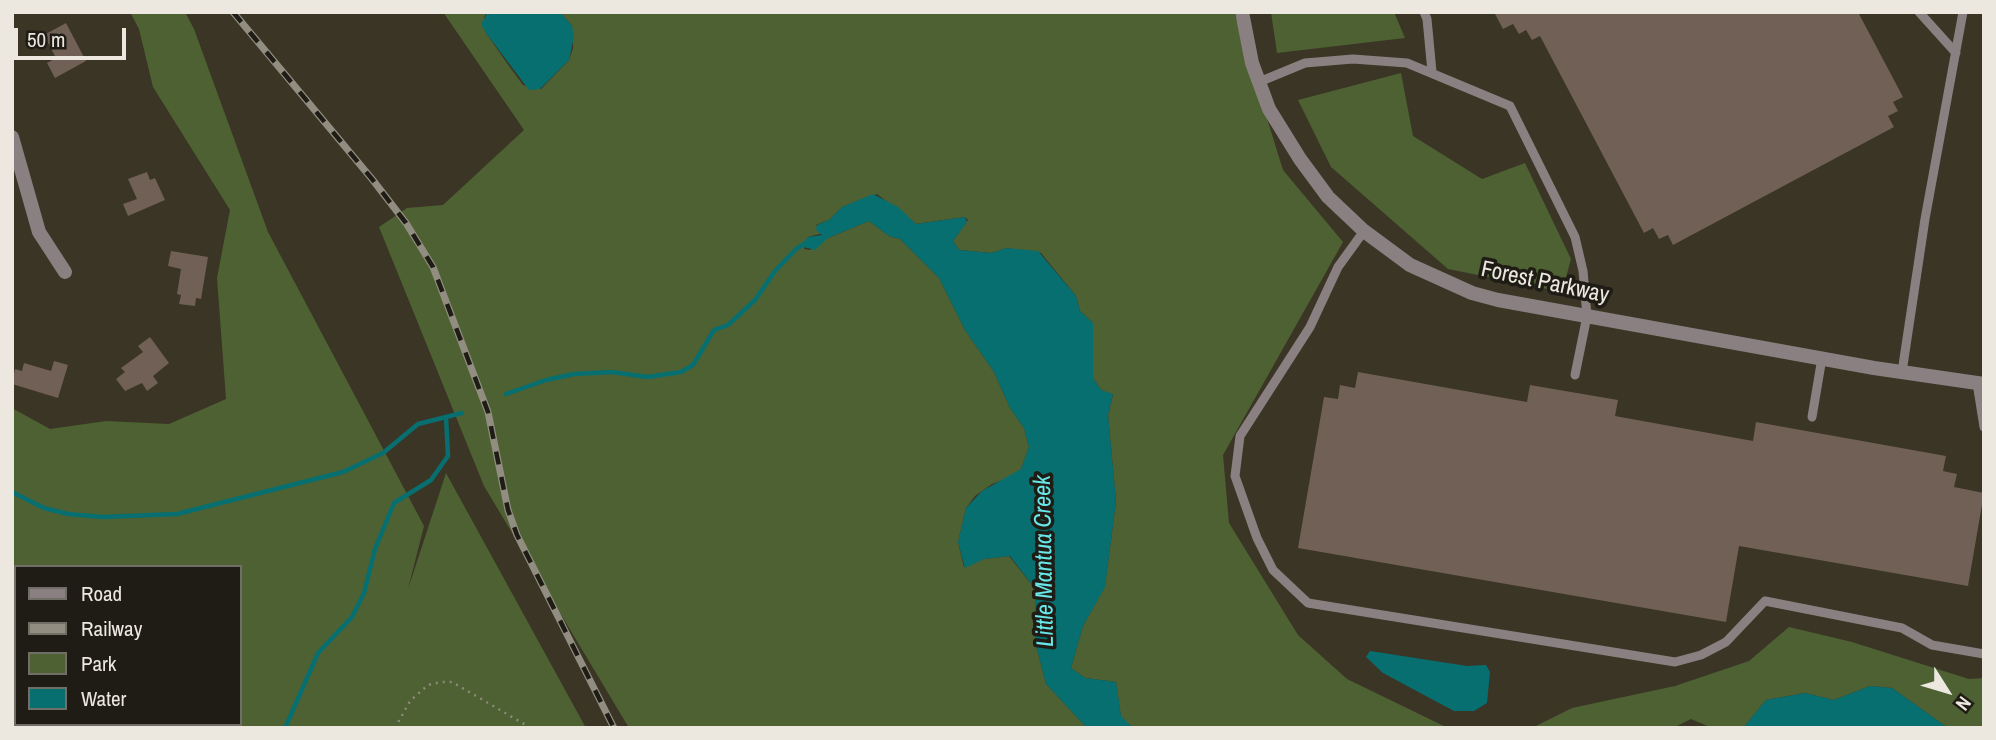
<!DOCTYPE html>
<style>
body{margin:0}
#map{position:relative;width:1996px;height:740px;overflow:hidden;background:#3a3525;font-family:"Archivo Narrow",sans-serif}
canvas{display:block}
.frame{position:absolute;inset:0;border:14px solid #ece8df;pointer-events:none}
.legend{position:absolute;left:14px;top:565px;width:228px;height:161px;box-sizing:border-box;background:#1e1c15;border:2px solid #706e66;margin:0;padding:9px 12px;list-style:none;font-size:21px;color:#ece8df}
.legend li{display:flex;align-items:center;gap:14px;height:35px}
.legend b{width:35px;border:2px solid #706e66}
.north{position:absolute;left:1912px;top:656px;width:70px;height:70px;-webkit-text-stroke:5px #1e1c15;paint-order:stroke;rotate:127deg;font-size:19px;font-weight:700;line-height:28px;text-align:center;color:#ece8df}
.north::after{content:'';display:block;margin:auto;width:24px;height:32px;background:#ece8df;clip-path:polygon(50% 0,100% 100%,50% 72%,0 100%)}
.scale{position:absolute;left:14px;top:28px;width:112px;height:32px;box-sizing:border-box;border:4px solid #ece8df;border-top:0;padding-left:9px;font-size:21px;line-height:24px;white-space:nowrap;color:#ece8df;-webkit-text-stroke:5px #1e1c15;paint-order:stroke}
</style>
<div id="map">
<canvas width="1996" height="740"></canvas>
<div class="frame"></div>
<ul class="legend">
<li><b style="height:9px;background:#8a8081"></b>Road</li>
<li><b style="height:9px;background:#918d80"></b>Railway</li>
<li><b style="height:19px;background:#4d6132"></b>Park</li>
<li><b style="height:19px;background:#086f71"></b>Water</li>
</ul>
<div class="north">N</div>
<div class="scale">50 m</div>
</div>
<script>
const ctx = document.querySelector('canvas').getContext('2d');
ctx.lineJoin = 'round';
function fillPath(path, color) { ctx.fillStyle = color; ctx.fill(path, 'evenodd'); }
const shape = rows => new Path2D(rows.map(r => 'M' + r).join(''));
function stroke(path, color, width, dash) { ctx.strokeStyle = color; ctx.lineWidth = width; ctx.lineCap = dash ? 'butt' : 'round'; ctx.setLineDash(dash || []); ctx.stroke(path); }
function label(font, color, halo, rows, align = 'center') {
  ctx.font = font + ' "Archivo Narrow",sans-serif'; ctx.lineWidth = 7; ctx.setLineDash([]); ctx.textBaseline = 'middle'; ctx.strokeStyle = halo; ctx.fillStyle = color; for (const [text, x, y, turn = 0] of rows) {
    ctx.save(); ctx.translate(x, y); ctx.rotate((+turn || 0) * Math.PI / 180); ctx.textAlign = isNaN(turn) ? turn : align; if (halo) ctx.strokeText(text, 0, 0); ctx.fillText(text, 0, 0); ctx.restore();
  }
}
fillPath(shape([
 [130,12,185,12,194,29,268,232,424,526,408,589,446,473,586,728,12,728,12,408,50,429,106,421,169,424,226,399,217,278,230,210,153,87,139,29],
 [16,567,240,567,240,724,16,724],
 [443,12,488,12,484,17,486,33,509,66,523,85,541,89,569,60,573,48,572,26,560,12,1234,12,1283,170,1343,242,1223,455,1229,523,1298,635,1347,679,1448,728,1133,728,1121,717,1116,682,1085,678,1071,668,1083,626,1105,586,1116,501,1108,415,1113,395,1101,390,1093,378,1093,323,1080,311,1076,296,1041,253,1007,248,991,253,959,250,953,241,968,220,965,217,916,224,877,194,842,207,829,220,816,225,823,233,808,237,804,249,810,250,828,238,869,221,889,236,900,239,939,278,965,330,994,372,1010,408,1024,428,1029,447,1021,469,1011,477,992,484,975,496,966,508,958,542,964,567,984,559,1009,556,1036,590,1035,641,1046,684,1087,728,629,728,484,486,379,227,407,208,443,205,524,130],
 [1271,12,1394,12,1405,38,1277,53],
 [1401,73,1413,136,1482,179,1525,163,1571,259,1562,292,1448,269,1331,167,1298,100],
 [1789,627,1852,642,1969,679,1984,678,1984,728,1948,728,1892,688,1870,686,1834,700,1805,693,1766,700,1743,728,1712,728,1691,719,1673,728,1532,728,1572,708,1675,686,1749,661]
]), '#4d6132');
fillPath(shape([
 [488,12,560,12,572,26,574,36,569,60,540,89,529,90,486,33,481,24],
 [873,194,898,207,916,224,965,217,967,222,953,241,959,250,991,253,1007,248,1038,251,1076,296,1080,311,1093,323,1093,378,1101,390,1113,394,1108,415,1116,501,1105,587,1083,626,1071,668,1085,678,1116,682,1121,716,1133,728,1087,728,1046,684,1035,641,1036,590,1010,556,984,559,965,568,958,542,966,508,982,491,1021,469,1029,447,1024,428,1010,408,994,372,965,330,939,278,900,239,889,236,869,221,828,238,815,250,800,246,808,237,822,235,816,230,817,225,829,220,842,207],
 [1370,651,1467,666,1486,665,1490,672,1487,703,1474,711,1454,711,1383,673,1366,657],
 [1870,686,1892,688,1948,728,1743,728,1766,700,1805,693,1834,700]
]), '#086f71');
stroke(shape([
 [506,394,546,380,574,374,612,372,647,377,681,372,693,365,714,330,728,325,755,300,775,271,796,249,806,243],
 [12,492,44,508,68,514,103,517,177,514,343,472,383,453,418,424,462,413],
 [285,728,318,653,352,617,364,593,375,549,394,503,431,480,448,456,446,417]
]), '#086f71', 4.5);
fillPath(shape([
 [1494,12,1858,12,1903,97,1893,102,1898,111,1888,116,1894,127,1673,245,1668,235,1659,239,1653,228,1644,233,1540,36,1532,40,1526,30,1519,34,1513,24,1503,29],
 [66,23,86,61,55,78,47,63,56,58,44,35],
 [147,172,150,180,155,178,165,200,128,216,123,204,137,199,128,179],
 [171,251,208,257,201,299,196,298,195,306,179,304,181,295,177,294,181,269,168,266],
 [150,337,169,363,153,376,158,383,147,391,142,383,125,391,116,379,125,372,121,368,143,352,138,346],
 [54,361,68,365,58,398,12,384,15,369,22,371,24,363,51,371],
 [1358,372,1527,402,1530,385,1618,400,1615,416,1753,441,1756,422,1946,456,1943,471,1957,474,1954,487,1984,493,1968,586,1739,546,1726,622,1298,548,1324,397,1338,399,1340,385,1355,388]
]), '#706056');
stroke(shape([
 [395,728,410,701,428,685,441,682,452,682,531,728]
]), '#8d897c', 2.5, [2, 5]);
stroke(shape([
 [1424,12,1427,19,1432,72],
 [1919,12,1956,53],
 [1259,82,1305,63,1353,59,1407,63,1510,106,1575,237,1583,271,1587,316,1575,375],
 [1364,231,1338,267,1310,327,1240,436,1235,476,1257,538,1273,570,1308,603,1675,662,1701,655,1726,642,1765,601,1902,628,1932,645,1984,654],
 [1902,372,1925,219,1963,12],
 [1977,383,1984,427],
 [1812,417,1822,358]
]), '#8a8081', 9);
stroke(shape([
 [1242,12,1252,63,1269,109,1300,159,1328,197,1364,231,1410,265,1472,293,1498,300,1874,368,1984,384],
 [12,137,39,232,65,272]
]), '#8a8081', 14);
const rail = shape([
 [233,12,372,179,406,223,433,267,488,412,508,510,517,535,614,728]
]);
stroke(rail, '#918d80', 7);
stroke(rail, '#1e1c15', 4.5, [13]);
label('23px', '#ece8df', '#1e1c15', [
 ["Forest Parkway",1545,283,12]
]);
label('italic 24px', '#69e8e9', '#1e1c15', [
 ["Little Mantua Creek",1045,561,-91]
]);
</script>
